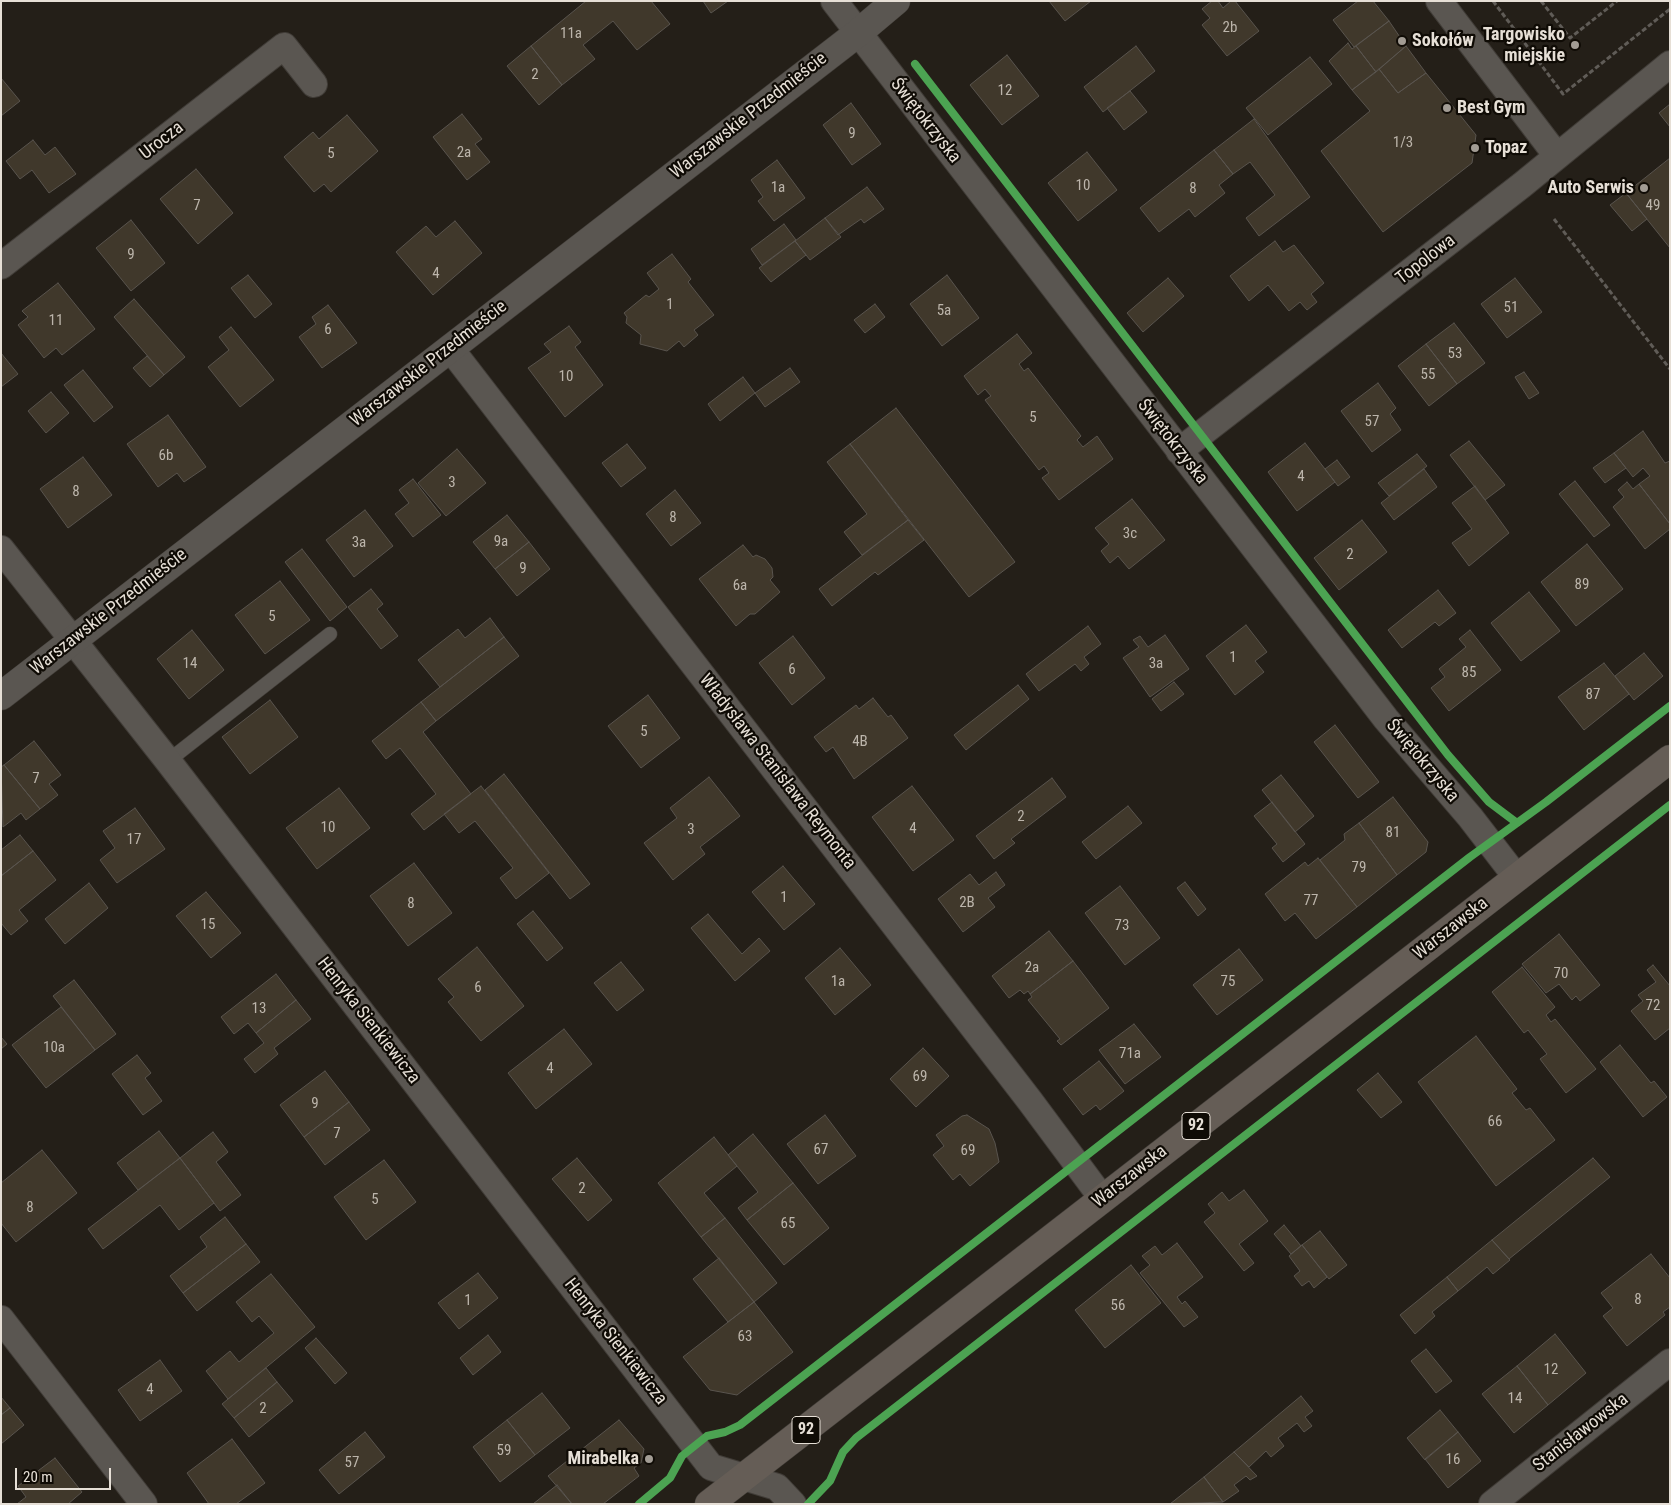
<!DOCTYPE html>
<meta charset="utf-8">
<style>
body{margin:0}
#map{position:relative;width:1671px;height:1505px;overflow:hidden;background:#241f18;font-family:"Roboto Condensed",sans-serif}
canvas{display:block}
.frame{position:absolute;inset:0;border:2px solid #e6dfd6;pointer-events:none}
.scale{position:absolute;left:15px;top:1468px;width:96px;height:22px;box-sizing:border-box;border:2px solid #e6dfd6;border-top:0;padding-left:6px;font-size:15px;line-height:18px;white-space:nowrap;color:#e6dfd6;-webkit-text-stroke:4px #0f0b05;paint-order:stroke}
</style>
<div id="map">
<canvas width="1671" height="1505"></canvas>
<div class="frame"></div>
<div class="scale">20 m</div>
</div>
<script>
const ctx = document.querySelector('canvas').getContext('2d');
ctx.lineJoin = 'round';
function fillPath(path, color) { ctx.fillStyle = color; ctx.fill(path, 'evenodd'); }
const shape = rows => new Path2D(rows.map(r => 'M' + r).join(''));
function stroke(path, color, width, dash) { ctx.strokeStyle = color; ctx.lineWidth = width; ctx.lineCap = dash ? 'butt' : 'round'; ctx.setLineDash(dash || []); ctx.stroke(path); }
function label(font, color, halo, rows, align = 'center') {
  ctx.font = font + ' "Roboto Condensed",sans-serif'; ctx.lineWidth = 4.5; ctx.setLineDash([]); ctx.textBaseline = 'middle'; ctx.strokeStyle = halo; ctx.fillStyle = color; for (const [text, x, y, turn = 0] of rows) {
    ctx.save(); ctx.translate(x, y); ctx.rotate((+turn || 0) * Math.PI / 180); ctx.textAlign = isNaN(turn) ? turn : align; if (halo) ctx.strokeText(text, 0, 0); ctx.fillText(text, 0, 0); ctx.restore();
  }
}
const building = shape([
 [586,1,651,1,670,24,637,50,613,21,583,45,595,59,562,85,531,46,586,1],
 [703,1,728,1,711,13,703,1],
 [1049,1,1091,1,1065,21,1049,1],
 [1212,1,1218,1,1223,8,1231,1,1235,1,1259,31,1227,56,1202,25,1210,18,1202,9,1212,1],
 [1358,1,1373,1,1389,21,1354,47,1333,20,1358,1],
 [1389,21,1406,46,1376,72,1356,46,1389,21],
 [1348,43,1352,49,1356,46,1376,72,1352,90,1329,61,1348,43],
 [531,46,562,85,539,105,507,66,531,46],
 [1136,46,1155,71,1103,112,1084,87,1136,46],
 [1406,46,1426,73,1398,93,1379,69,1406,46],
 [1007,55,1039,96,1002,125,970,85,1007,55],
 [1310,57,1332,84,1268,135,1246,108,1310,57],
 [1379,69,1398,93,1426,73,1476,135,1472,163,1383,232,1321,151,1370,111,1352,90,1379,69],
 [1,78,20,101,1,116,1,78],
 [1130,91,1147,112,1124,130,1107,108,1130,91],
 [851,103,881,144,852,165,823,125,851,103],
 [1670,104,1670,127,1659,113,1670,104],
 [462,114,482,139,475,144,490,162,467,180,433,137,462,114],
 [347,115,378,151,331,192,324,184,314,192,284,157,313,132,319,139,347,115],
 [1254,119,1310,197,1259,236,1246,218,1275,195,1250,162,1233,174,1214,150,1254,119],
 [33,140,45,155,55,147,76,174,49,193,32,170,20,179,6,161,33,140],
 [1214,150,1233,174,1219,185,1225,193,1195,217,1189,209,1159,232,1140,208,1214,150],
 [1087,152,1117,190,1078,221,1048,183,1087,152],
 [1670,158,1670,248,1626,193,1670,158],
 [777,160,805,198,774,221,758,201,763,197,751,180,777,160],
 [196,169,233,213,198,244,160,199,196,169],
 [867,187,884,209,864,223,861,219,838,235,825,218,867,187],
 [1626,193,1647,219,1632,231,1610,205,1626,193],
 [825,218,841,237,810,260,795,241,825,218],
 [131,220,165,263,131,291,96,248,131,220],
 [455,221,482,253,433,295,396,252,426,226,436,237,455,221],
 [784,224,796,240,762,265,751,249,784,224],
 [795,241,806,255,771,282,759,268,795,241],
 [1275,241,1283,252,1294,245,1324,283,1311,294,1317,302,1307,310,1300,302,1289,311,1268,285,1249,301,1230,276,1275,241],
 [672,254,691,279,688,282,714,315,694,330,698,335,684,347,679,341,667,351,640,344,641,335,626,323,627,317,624,313,646,295,649,297,659,289,647,273,672,254],
 [248,275,272,304,255,318,231,288,248,275],
 [947,275,979,318,942,346,910,304,947,275],
 [1168,278,1184,296,1143,332,1127,313,1168,278],
 [1515,278,1542,312,1507,338,1481,304,1515,278],
 [58,283,95,329,62,355,56,348,44,358,18,325,28,317,22,311,58,283],
 [134,299,185,357,164,375,114,317,134,299],
 [875,304,885,317,865,333,854,320,875,304],
 [328,305,357,343,322,368,299,337,316,324,312,317,328,305],
 [1454,323,1485,363,1457,384,1426,344,1454,323],
 [569,326,581,342,575,347,603,385,565,417,528,368,551,352,544,344,569,326],
 [231,327,274,380,240,407,208,367,229,350,219,337,231,327],
 [1017,334,1032,353,1019,364,1024,371,1028,368,1081,436,1077,440,1083,447,1097,436,1113,459,1059,500,1042,478,1049,473,1044,466,1039,470,985,400,991,396,985,389,978,395,964,376,1017,334],
 [1426,344,1457,384,1429,406,1398,366,1426,344],
 [1,353,18,374,1,387,1,353],
 [147,356,164,375,150,387,133,368,147,356],
 [790,368,800,382,765,407,755,393,790,368],
 [83,370,113,407,94,422,64,385,83,370],
 [1524,372,1539,393,1529,399,1515,377,1524,372],
 [743,377,755,393,720,421,708,404,743,377],
 [1378,383,1396,408,1390,414,1401,430,1372,452,1341,411,1378,383],
 [51,392,69,413,46,433,28,411,51,392],
 [896,408,1015,562,969,597,850,444,896,408],
 [168,415,206,467,184,482,177,473,158,487,127,444,168,415],
 [1643,431,1665,463,1670,461,1670,524,1639,484,1650,476,1643,468,1633,477,1614,453,1643,431],
 [1469,441,1505,485,1485,500,1450,455,1469,441],
 [1305,443,1335,482,1297,511,1268,472,1305,443],
 [627,444,646,468,621,487,602,463,627,444],
 [850,444,908,520,862,555,844,532,867,514,827,462,850,444],
 [457,449,486,483,446,516,418,483,457,449],
 [1614,453,1626,468,1605,483,1593,468,1614,453],
 [1417,454,1427,466,1389,496,1378,483,1417,454],
 [83,457,112,495,68,528,40,489,83,457],
 [1337,460,1350,477,1338,486,1325,469,1337,460],
 [1424,469,1437,487,1394,520,1381,503,1424,469],
 [413,479,441,515,413,537,395,514,409,503,399,490,413,479],
 [1575,481,1610,525,1594,537,1559,494,1575,481],
 [1627,482,1633,489,1639,484,1670,524,1670,529,1645,549,1613,507,1624,497,1618,490,1627,482],
 [1475,486,1509,533,1469,566,1452,543,1472,529,1452,503,1475,486],
 [675,490,701,523,671,546,646,514,675,490],
 [1132,499,1165,540,1129,569,1118,556,1110,563,1101,551,1109,544,1095,528,1132,499],
 [365,510,393,546,354,577,326,540,365,510],
 [507,515,529,542,495,569,473,542,507,515],
 [908,520,924,540,878,575,875,572,832,606,819,589,908,520],
 [1362,520,1387,552,1339,590,1314,558,1362,520],
 [529,542,550,569,517,596,495,569,529,542],
 [1587,544,1623,589,1576,626,1541,582,1587,544],
 [743,545,753,557,756,555,765,559,772,568,773,577,770,580,780,592,755,614,750,614,736,626,699,579,743,545],
 [302,549,347,607,330,621,285,562,302,549],
 [280,581,310,620,265,654,235,615,280,581],
 [371,589,383,604,377,609,398,636,381,649,348,607,371,589],
 [1438,590,1456,613,1439,626,1435,622,1402,648,1388,630,1438,590],
 [1529,592,1560,631,1521,661,1491,623,1529,592],
 [490,618,504,637,440,687,418,660,458,629,465,638,490,618],
 [1246,625,1267,652,1255,661,1264,672,1235,695,1206,656,1246,625],
 [1088,626,1101,644,1084,657,1089,664,1081,671,1075,664,1039,691,1026,674,1088,626],
 [192,630,224,670,189,699,157,659,192,630],
 [1470,630,1501,670,1449,711,1431,688,1445,677,1439,669,1466,647,1459,639,1470,630],
 [1165,635,1189,669,1150,697,1123,658,1139,647,1133,640,1140,636,1148,647,1165,635],
 [793,636,825,678,792,705,759,663,793,636],
 [504,637,519,656,436,721,421,702,504,637],
 [1644,653,1663,676,1634,700,1615,676,1644,653],
 [1604,663,1629,694,1584,730,1558,697,1604,663],
 [1174,682,1184,694,1161,711,1152,699,1174,682],
 [1018,685,1029,699,966,750,954,735,1018,685],
 [648,695,680,738,641,768,608,726,648,695],
 [873,698,888,717,891,715,908,738,854,779,833,747,826,752,814,737,856,705,859,709,873,698],
 [270,700,298,737,250,774,222,737,270,700],
 [421,702,436,721,423,732,471,794,424,830,411,814,436,794,400,748,386,759,372,741,421,702],
 [1335,725,1379,782,1358,798,1314,742,1335,725],
 [34,741,61,775,49,784,58,795,40,809,4,765,34,741],
 [4,765,40,809,26,820,21,813,3,827,1,767,4,765],
 [504,774,590,884,570,899,485,790,504,774],
 [1281,775,1314,816,1295,832,1262,790,1281,775],
 [709,777,740,816,700,847,705,854,673,880,644,843,677,818,670,808,709,777],
 [1052,778,1066,797,1011,839,1015,843,994,859,976,836,1052,778],
 [481,786,549,873,516,899,500,878,513,868,475,821,459,833,444,814,481,786],
 [912,786,954,840,913,871,872,817,912,786],
 [339,788,370,828,317,869,286,828,339,788],
 [1393,797,1428,842,1426,852,1397,875,1359,823,1393,797],
 [1272,802,1305,844,1283,862,1272,848,1277,844,1254,816,1272,802],
 [1128,806,1142,823,1096,859,1082,842,1128,806],
 [135,808,165,849,117,883,100,860,115,848,103,831,135,808],
 [1359,823,1397,875,1357,907,1320,860,1345,840,1344,834,1359,823],
 [20,835,33,851,1,876,1,850,20,835],
 [33,851,56,880,19,910,28,921,11,935,1,923,1,876,33,851],
 [1318,858,1357,907,1316,939,1295,913,1285,921,1265,894,1305,862,1308,866,1318,858],
 [414,863,452,913,408,946,370,896,414,863],
 [783,866,815,904,784,930,752,892,783,866],
 [996,872,1005,885,988,898,995,907,963,932,938,899,970,874,979,885,996,872],
 [1185,882,1206,909,1198,916,1177,888,1185,882],
 [89,883,108,908,65,944,45,919,89,883],
 [1120,886,1160,938,1125,965,1085,913,1120,886],
 [206,892,241,933,211,958,176,916,206,892],
 [533,911,563,948,547,961,517,924,533,911],
 [708,914,742,954,759,938,770,951,735,981,691,928,708,914],
 [1049,931,1073,961,1030,994,1028,991,1024,994,1020,990,1009,998,992,976,1049,931],
 [1559,934,1600,985,1580,1001,1576,996,1572,1000,1559,984,1546,993,1522,964,1559,934],
 [477,947,524,1006,481,1041,448,1002,454,997,438,979,477,947],
 [840,948,871,985,835,1015,805,978,840,948],
 [1239,949,1263,980,1217,1015,1193,985,1239,949],
 [1073,961,1109,1008,1061,1045,1057,1041,1060,1039,1028,1000,1032,997,1030,994,1073,961],
 [621,962,644,990,617,1011,594,983,621,962],
 [1653,965,1670,986,1670,1028,1655,1040,1631,1011,1643,1001,1638,995,1656,982,1647,970,1653,965],
 [1522,967,1555,1007,1546,1015,1551,1022,1555,1019,1596,1069,1566,1093,1540,1059,1547,1054,1528,1030,1524,1033,1492,992,1522,967],
 [276,974,296,1000,256,1033,248,1023,234,1034,221,1017,276,974],
 [74,980,116,1034,95,1050,53,996,74,980],
 [296,1000,311,1019,274,1048,278,1054,255,1073,244,1059,264,1043,256,1033,296,1000],
 [61,1007,95,1050,46,1088,12,1045,61,1007],
 [1134,1024,1161,1057,1125,1084,1099,1050,1134,1024],
 [564,1029,592,1064,536,1109,508,1073,564,1029],
 [1476,1036,1517,1089,1512,1093,1526,1110,1530,1108,1555,1140,1496,1186,1418,1082,1476,1036],
 [1,1037,7,1044,1,1049,1,1037],
 [1620,1045,1651,1083,1654,1081,1667,1097,1643,1117,1600,1062,1620,1045],
 [923,1048,949,1076,916,1107,890,1079,923,1048],
 [137,1055,151,1073,145,1078,162,1101,143,1115,112,1074,137,1055],
 [1099,1061,1124,1091,1100,1110,1096,1105,1083,1115,1063,1089,1099,1061],
 [325,1071,349,1102,304,1137,280,1105,325,1071],
 [1378,1073,1402,1102,1381,1118,1357,1090,1378,1073],
 [349,1102,370,1130,325,1165,304,1137,349,1102],
 [825,1115,856,1156,818,1184,787,1144,825,1115],
 [967,1115,989,1129,995,1143,999,1162,970,1186,960,1174,953,1180,933,1155,944,1146,936,1135,962,1116,967,1115],
 [159,1131,180,1158,138,1190,117,1163,159,1131],
 [213,1132,228,1152,216,1162,241,1195,220,1211,180,1158,213,1132],
 [753,1134,793,1183,747,1220,738,1208,758,1192,728,1155,753,1134],
 [714,1137,737,1166,704,1193,725,1218,701,1237,658,1183,714,1137],
 [42,1150,77,1193,16,1242,1,1223,1,1183,42,1150],
 [180,1158,214,1203,179,1230,160,1205,103,1249,88,1229,180,1158],
 [577,1158,612,1200,588,1221,552,1179,577,1158],
 [1593,1158,1610,1177,1509,1259,1492,1240,1593,1158],
 [384,1160,416,1202,366,1240,334,1197,384,1160],
 [793,1183,829,1228,784,1265,747,1220,793,1183],
 [1244,1190,1268,1221,1239,1244,1254,1263,1244,1271,1204,1222,1215,1213,1208,1204,1222,1192,1229,1201,1244,1190],
 [225,1217,246,1244,183,1293,170,1276,207,1247,200,1237,225,1217],
 [725,1218,777,1283,754,1302,701,1237,725,1218],
 [1284,1225,1301,1246,1291,1254,1274,1234,1284,1225],
 [1320,1231,1347,1265,1329,1279,1302,1245,1320,1231],
 [1492,1240,1510,1260,1493,1274,1487,1267,1458,1291,1447,1277,1492,1240],
 [1177,1243,1203,1277,1177,1297,1182,1304,1185,1301,1198,1317,1184,1327,1140,1273,1150,1265,1142,1256,1155,1246,1162,1255,1177,1243],
 [246,1244,260,1262,197,1311,183,1293,246,1244],
 [1302,1245,1327,1277,1314,1288,1309,1281,1302,1286,1294,1276,1300,1271,1289,1256,1302,1245],
 [1651,1254,1670,1278,1670,1307,1663,1312,1665,1315,1627,1346,1603,1316,1613,1308,1601,1293,1651,1254],
 [719,1258,754,1302,728,1322,693,1279,719,1258],
 [1131,1265,1161,1303,1105,1348,1075,1310,1131,1265],
 [478,1273,498,1298,459,1329,438,1303,478,1273],
 [271,1274,315,1327,228,1399,206,1371,230,1351,239,1362,274,1333,259,1316,252,1322,236,1302,271,1274],
 [1447,1277,1458,1291,1432,1312,1435,1316,1415,1334,1400,1315,1447,1277],
 [754,1302,793,1352,737,1395,710,1390,683,1357,754,1302],
 [1555,1334,1586,1373,1548,1405,1517,1366,1555,1334],
 [488,1335,501,1352,473,1375,460,1358,488,1335],
 [316,1338,347,1373,335,1384,305,1348,316,1338],
 [1426,1349,1452,1381,1436,1393,1411,1361,1426,1349],
 [160,1360,182,1391,140,1421,118,1390,160,1360],
 [1517,1366,1548,1405,1514,1433,1482,1394,1517,1366],
 [266,1368,277,1382,234,1418,222,1404,266,1368],
 [277,1382,293,1401,249,1437,234,1418,277,1382],
 [542,1393,570,1428,535,1455,507,1420,542,1393],
 [1301,1396,1313,1411,1305,1417,1312,1426,1304,1432,1297,1423,1278,1438,1284,1446,1271,1457,1266,1451,1249,1467,1234,1452,1301,1396],
 [1,1397,10,1408,1,1415,1,1397],
 [10,1408,24,1425,1,1444,1,1415,10,1408],
 [1440,1410,1458,1432,1425,1460,1407,1438,1440,1410],
 [507,1420,535,1455,500,1482,473,1447,507,1420],
 [619,1420,644,1449,641,1463,634,1468,639,1476,603,1504,572,1504,548,1476,619,1420],
 [365,1432,385,1457,339,1494,319,1470,365,1432],
 [1458,1432,1481,1461,1448,1488,1425,1459,1458,1432],
 [232,1439,265,1483,236,1504,209,1504,187,1473,232,1439],
 [1234,1452,1257,1476,1250,1480,1246,1476,1234,1485,1239,1491,1223,1502,1204,1477,1234,1452],
 [55,1458,82,1492,68,1504,17,1504,26,1497,18,1486,55,1458],
 [1204,1477,1223,1502,1170,1504,1204,1477],
 [557,1485,572,1504,533,1504,557,1485]
]);
fillPath(building, '#40382b');
stroke(building, '#59544e', 1);
const service = shape([
 [168,761,330,634]
]);
const minor = shape([
 [834,1,1386,719,1470,817,1517,878],
 [1439,1,1557,156],
 [1,266,284,46,314,84],
 [450,348,1030,1101,1102,1198],
 [1179,451,1522,185,1670,64],
 [1,549,168,761,711,1467,777,1487,793,1504],
 [1,1319,144,1504],
 [1492,1504,1670,1362]
]);
const tertiary = shape([
 [1,696,858,33,896,1]
]);
const primary = shape([
 [709,1504,1670,759]
]);
stroke(service, '#403c37', 15);
stroke(minor, '#403c37', 28);
stroke(tertiary, '#403c37', 29);
stroke(primary, '#403c37', 29);
stroke(shape([
 [1493,1,1563,94,1670,9],
 [1541,1,1570,38,1617,1],
 [1554,219,1670,369]
]), '#605c57', 3, [5, 2.5]);
stroke(service, '#5a5651', 14);
stroke(minor, '#5a5651', 26);
stroke(tertiary, '#5a5651', 28);
stroke(primary, '#655d56', 28);
stroke(shape([
 [915,64,1448,755,1489,802,1517,823],
 [639,1504,670,1478,682,1456,707,1436,725,1432,740,1425,1470,857,1546,802,1670,706],
 [808,1504,830,1481,843,1452,856,1438,1670,805]
]), '#4ca352', 8);
for (const [x, y, r, color] of [
 [1402,41,5,"#a29c94"],
 [1575,45,5,"#a29c94"],
 [1447,108,5,"#a29c94"],
 [1475,148,5,"#a29c94"],
 [1644,188,5,"#a29c94"],
 [649,1459,5,"#a29c94"]
]) { const dot = new Path2D(); dot.arc(x, y, r, 0, 2 * Math.PI); ctx.fillStyle = color; ctx.fill(dot); stroke(dot, '#0f0b05', 2); }
label('15px', '#bcb5ab', null, [
 ["2b",1230,28],
 ["11a",571,34],
 ["2",535,75],
 ["12",1005,91],
 ["9",852,134],
 ["1/3",1403,143],
 ["2a",464,153],
 ["5",331,154],
 ["10",1083,186],
 ["1a",778,188],
 ["8",1193,189],
 ["7",197,206],
 ["49",1653,206],
 ["9",131,255],
 ["4",436,274],
 ["1",670,305],
 ["51",1511,308],
 ["5a",944,311],
 ["11",56,321],
 ["6",328,330],
 ["53",1455,354],
 ["55",1428,375],
 ["10",566,377],
 ["5",1033,418],
 ["57",1372,422],
 ["6b",166,456],
 ["4",1301,477],
 ["3",452,483],
 ["8",76,492],
 ["8",673,518],
 ["3c",1130,534],
 ["9a",501,542],
 ["3a",359,543],
 ["2",1350,555],
 ["9",523,569],
 ["89",1582,585],
 ["6a",740,586],
 ["5",272,617],
 ["1",1233,658],
 ["14",190,664],
 ["3a",1156,664],
 ["6",792,670],
 ["85",1469,673],
 ["87",1593,695],
 ["5",644,732],
 ["4B",860,742],
 ["7",36,779],
 ["2",1021,817],
 ["10",328,828],
 ["4",913,829],
 ["3",691,830],
 ["81",1393,833],
 ["17",134,840],
 ["79",1359,868],
 ["1",784,898],
 ["77",1311,901],
 ["2B",967,903],
 ["8",411,904],
 ["15",208,925],
 ["73",1122,926],
 ["2a",1032,968],
 ["70",1561,974],
 ["1a",838,982],
 ["75",1228,982],
 ["6",478,988],
 ["72",1653,1006],
 ["13",259,1009],
 ["10a",54,1048],
 ["71a",1130,1054],
 ["4",550,1069],
 ["69",920,1077],
 ["9",315,1104],
 ["66",1495,1122],
 ["7",337,1134],
 ["67",821,1150],
 ["69",968,1151],
 ["2",582,1189],
 ["5",375,1200],
 ["8",30,1208],
 ["65",788,1224],
 ["8",1638,1300],
 ["1",468,1301],
 ["56",1118,1306],
 ["63",745,1337],
 ["12",1551,1370],
 ["4",150,1390],
 ["14",1515,1399],
 ["2",263,1409],
 ["59",504,1451],
 ["16",1453,1460],
 ["57",352,1463]
]);
for (const [x, y, w] of [
 [1196,1126,28],
 [806,1430,28]
]) { const box = new Path2D(); box.roundRect(x - w / 2, y - 13.5, w, 27, 4); ctx.fillStyle = '#0f0b05'; ctx.fill(box); stroke(box, '#e6dfd6', 1); }
label('bold 16px', '#e6dfd6', null, [
 ["92",1196,1126],
 ["92",806,1430]
]);
label('bold 18px', '#e6dfd6', '#0f0b05', [
 ["Targowisko",1565,35],
 ["miejskie",1565,56],
 ["Sokołów",1412,41,"left"],
 ["Best Gym",1457,108,"left"],
 ["Topaz",1485,148,"left"],
 ["Auto Serwis",1634,188],
 ["Mirabelka",639,1459]
], 'right');
label('18px', '#e6dfd6', '#0f0b05', [
 ["Warszawskie Przedmieście",749,116,-38],
 ["Świętokrzyska",925,121,52],
 ["Urocza",162,141,-38],
 ["Topolowa",1426,260,-38],
 ["Warszawskie Przedmieście",429,364,-38],
 ["Świętokrzyska",1172,442,52],
 ["Warszawskie Przedmieście",109,612,-38],
 ["Świętokrzyska",1422,761,50],
 ["Władysława Stanisława Reymonta",777,772,52],
 ["Warszawska",1451,929,-38],
 ["Henryka Sienkiewicza",368,1021,52],
 ["Warszawska",1130,1177,-38],
 ["Henryka Sienkiewicza",615,1342,52],
 ["Stanisławowska",1581,1433,-38]
]);
</script>
